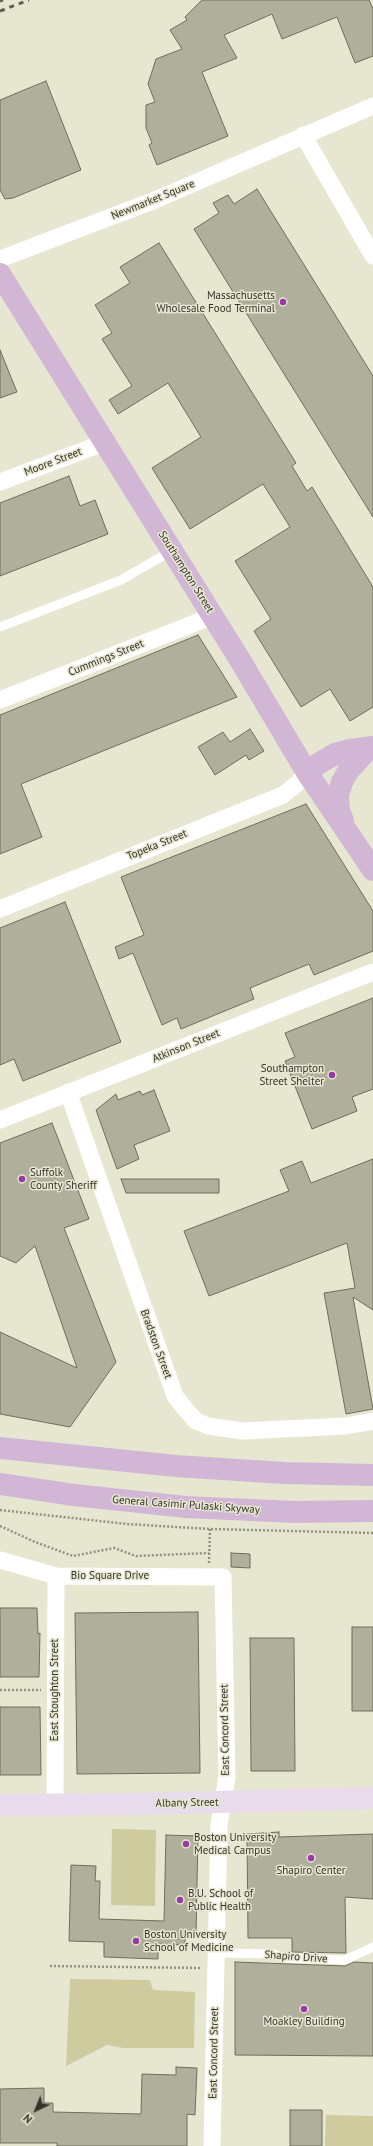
<!DOCTYPE html>
<style>
body{margin:0}
#map{position:relative;width:373px;height:2146px;overflow:hidden;background:#e7e6d1;font-family:"PT Sans",sans-serif}
canvas{display:block}
.north{position:absolute;left:16px;top:2090px;width:40px;height:40px;-webkit-text-stroke:3px #e7e6d1;paint-order:stroke;rotate:223deg;font-size:11px;font-weight:700;line-height:16px;text-align:center;color:#35352d}
.north::after{content:'';display:block;margin:auto;width:14px;height:18px;background:#35352d;clip-path:polygon(50% 0,100% 100%,50% 72%,0 100%)}
</style>
<div id="map">
<canvas width="373" height="2146"></canvas>
<div class="north">N</div>
</div>
<script>
const ctx = document.querySelector('canvas').getContext('2d');
ctx.lineJoin = 'round';
function fillPath(path, color) { ctx.fillStyle = color; ctx.fill(path, 'evenodd'); }
const shape = rows => new Path2D(rows.map(r => 'M' + r).join(''));
function stroke(path, color, width, dash) { ctx.strokeStyle = color; ctx.lineWidth = width; ctx.lineCap = dash ? 'butt' : 'round'; ctx.setLineDash(dash || []); ctx.stroke(path); }
function label(font, color, halo, rows, align = 'center') {
  ctx.font = font + ' "PT Sans",sans-serif'; ctx.lineWidth = 3; ctx.setLineDash([]); ctx.textBaseline = 'middle'; ctx.strokeStyle = halo; ctx.fillStyle = color; for (const [text, x, y, turn = 0] of rows) {
    ctx.save(); ctx.translate(x, y); ctx.rotate((+turn || 0) * Math.PI / 180); ctx.textAlign = isNaN(turn) ? turn : align; if (halo) ctx.strokeText(text, 0, 0); ctx.fillText(text, 0, 0); ctx.restore();
  }
}
fillPath(shape([
 [112,1829,156,1830,155,1906,111,1905],
 [70,1979,150,1980,153,1990,195,1992,194,2048,123,2048,107,2045,66,2066],
 [326,2115,373,2116,373,2146,325,2146]
]), '#cecc9e');
const building = shape([
 [202,0,369,0,373,9,373,56,355,63,337,17,282,39,272,14,224,35,237,58,202,72,228,136,157,165,149,145,152,143,146,128,146,105,155,102,148,84,156,59,182,49,170,30,187,20,185,17,202,0],
 [46,81,81,170,13,198,5,199,0,190,0,100,46,81],
 [257,189,373,376,373,517,194,229,219,213,213,203,228,195,234,204,257,189],
 [159,243,296,463,292,466,307,491,312,487,373,587,373,707,350,721,330,689,301,707,254,631,271,619,235,561,290,527,263,484,190,529,152,468,201,437,168,383,118,414,109,400,132,386,102,339,112,333,95,305,130,283,120,267,159,243],
 [0,350,17,392,0,398,0,350],
 [69,476,80,506,95,500,108,534,0,576,0,503,69,476],
 [198,635,237,697,21,784,42,837,0,854,0,715,198,635],
 [250,729,264,751,249,760,246,755,215,775,198,747,223,732,230,742,250,729],
 [306,804,373,911,373,951,314,975,309,964,250,988,254,999,181,1029,177,1018,162,1025,133,953,119,959,115,947,144,935,121,877,306,804],
 [65,902,121,1042,23,1081,14,1059,0,1065,0,928,65,902],
 [373,998,373,1089,352,1097,357,1111,312,1129,285,1061,295,1057,285,1033,373,998],
 [154,1090,170,1131,134,1145,139,1159,117,1169,96,1110,116,1094,118,1100,140,1091,142,1095,154,1090],
 [52,1123,89,1219,64,1228,116,1362,70,1427,0,1414,0,1332,77,1368,35,1246,16,1263,0,1256,0,1143,52,1123],
 [373,1159,373,1310,353,1297,373,1409,346,1414,324,1293,355,1288,347,1243,209,1296,184,1231,289,1191,280,1170,302,1161,311,1183,373,1159],
 [121,1179,219,1179,219,1193,126,1193,121,1179],
 [231,1553,250,1554,250,1568,231,1567,231,1553],
 [0,1608,37,1608,38,1634,40,1633,39,1677,0,1677,0,1608],
 [198,1612,200,1773,77,1774,75,1613,198,1612],
 [352,1627,373,1627,373,1711,352,1711,352,1627],
 [250,1638,294,1638,295,1771,251,1771,250,1638],
 [0,1707,40,1707,41,1775,0,1775,0,1707],
 [279,1832,279,1837,373,1834,373,1899,345,1897,346,1953,292,1952,292,1938,248,1938,247,1834,279,1832],
 [166,1835,198,1836,196,1935,185,1935,185,1945,158,1944,158,1959,104,1957,104,1942,69,1941,71,1865,96,1866,95,1881,100,1881,99,1919,164,1921,166,1835],
 [235,1962,345,1966,354,1962,373,1963,373,2056,235,2055,235,1962],
 [176,2067,197,2068,195,2115,187,2114,187,2146,57,2146,57,2143,0,2143,0,2089,44,2088,44,2103,53,2103,53,2112,141,2114,142,2074,176,2075,176,2067],
 [290,2110,322,2110,322,2146,290,2146,290,2110]
]);
fillPath(building, '#b0af9c');
stroke(building, '#6f6e5c', 1);
stroke(shape([
 [0,1510,127,1524,210,1529,373,1533],
 [0,1526,35,1542,73,1556,114,1548,136,1556,209,1553],
 [209,1563,210,1529],
 [0,1690,41,1690],
 [50,1966,200,1968]
]), '#929283', 2.5, [2, 2]);
stroke(shape([
 [0,627,121,580,173,550],
 [216,1953,274,1954,285,1958,345,1960,373,1947]
]), '#fff', 9);
stroke(shape([
 [303,135,373,256],
 [0,259,155,200,373,106],
 [0,482,106,442],
 [0,700,213,616],
 [0,909,283,795,299,782,306,771],
 [68,1092,168,1376,175,1396,186,1410,196,1421,208,1426,242,1431,346,1426,373,1421],
 [0,1120,373,972],
 [0,1560,56,1576,223,1577,227,1777,219,1825,212,2146],
 [55,1804,56,1576]
]), '#fff', 17);
stroke(shape([
 [0,1805,137,1804,373,1798]
]), '#e8dbeb', 22);
stroke(shape([
 [0,274,240,660,306,771,373,870],
 [306,771,335,754,350,750,373,747],
 [343,821,339,810,338,795,342,782,348,771,369,748],
 [0,1448,176,1466,284,1473,373,1475],
 [0,1484,74,1495,186,1507,295,1512,373,1511]
]), '#d2b6d6', 22);
stroke(shape([
 [0,1,3,0],
 [0,11,29,0]
]), '#5e5e53', 3, [5, 5]);
for (const [x, y, r, color] of [
 [283,302,4,"#963ba5"],
 [332,1075,4,"#963ba5"],
 [22,1179,4,"#963ba5"],
 [186,1844,4,"#963ba5"],
 [311,1858,4,"#963ba5"],
 [180,1900,4,"#963ba5"],
 [136,1941,4,"#963ba5"],
 [304,2009,4,"#963ba5"]
]) { const dot = new Path2D(); dot.arc(x, y, r, 0, 2 * Math.PI); ctx.fillStyle = color; ctx.fill(dot); stroke(dot, '#e7e6d1', 1.5); }
label('11px', '#35352d', '#e7e6d1', [
 ["Newmarket Square",153,200,-22],
 ["Moore Street",53,462,-21],
 ["Southampton Street",186,572,58],
 ["Cummings Street",106,658,-22],
 ["Topeka Street",157,845,-22],
 ["Atkinson Street",186,1046,-22],
 ["Bradston Street",156,1344,70],
 ["General Casimir Pulaski Skyway",186,1505,4],
 ["Bio Square Drive",110,1576],
 ["East Stoughton Street",55,1690,-90],
 ["East Concord Street",225,1730,-91],
 ["Albany Street",187,1803,-1],
 ["Shapiro Drive",296,1957,4],
 ["East Concord Street",214,2053,-89]
]);
label('11px', '#35352d', '#e7e6d1', [
 ["Massachusetts",275,296,"right"],
 ["Wholesale Food Terminal",275,309,"right"],
 ["Southampton",324,1069,"right"],
 ["Street Shelter",324,1082,"right"],
 ["Suffolk",30,1173],
 ["County Sheriff",30,1186],
 ["Boston University",194,1838],
 ["Medical Campus",194,1851],
 ["Shapiro Center",311,1871,"center"],
 ["B.U. School of",188,1894],
 ["Public Health",188,1907],
 ["Boston University",144,1935],
 ["School of Medicine",144,1948],
 ["Moakley Building",304,2022,"center"]
], 'left');
</script>
